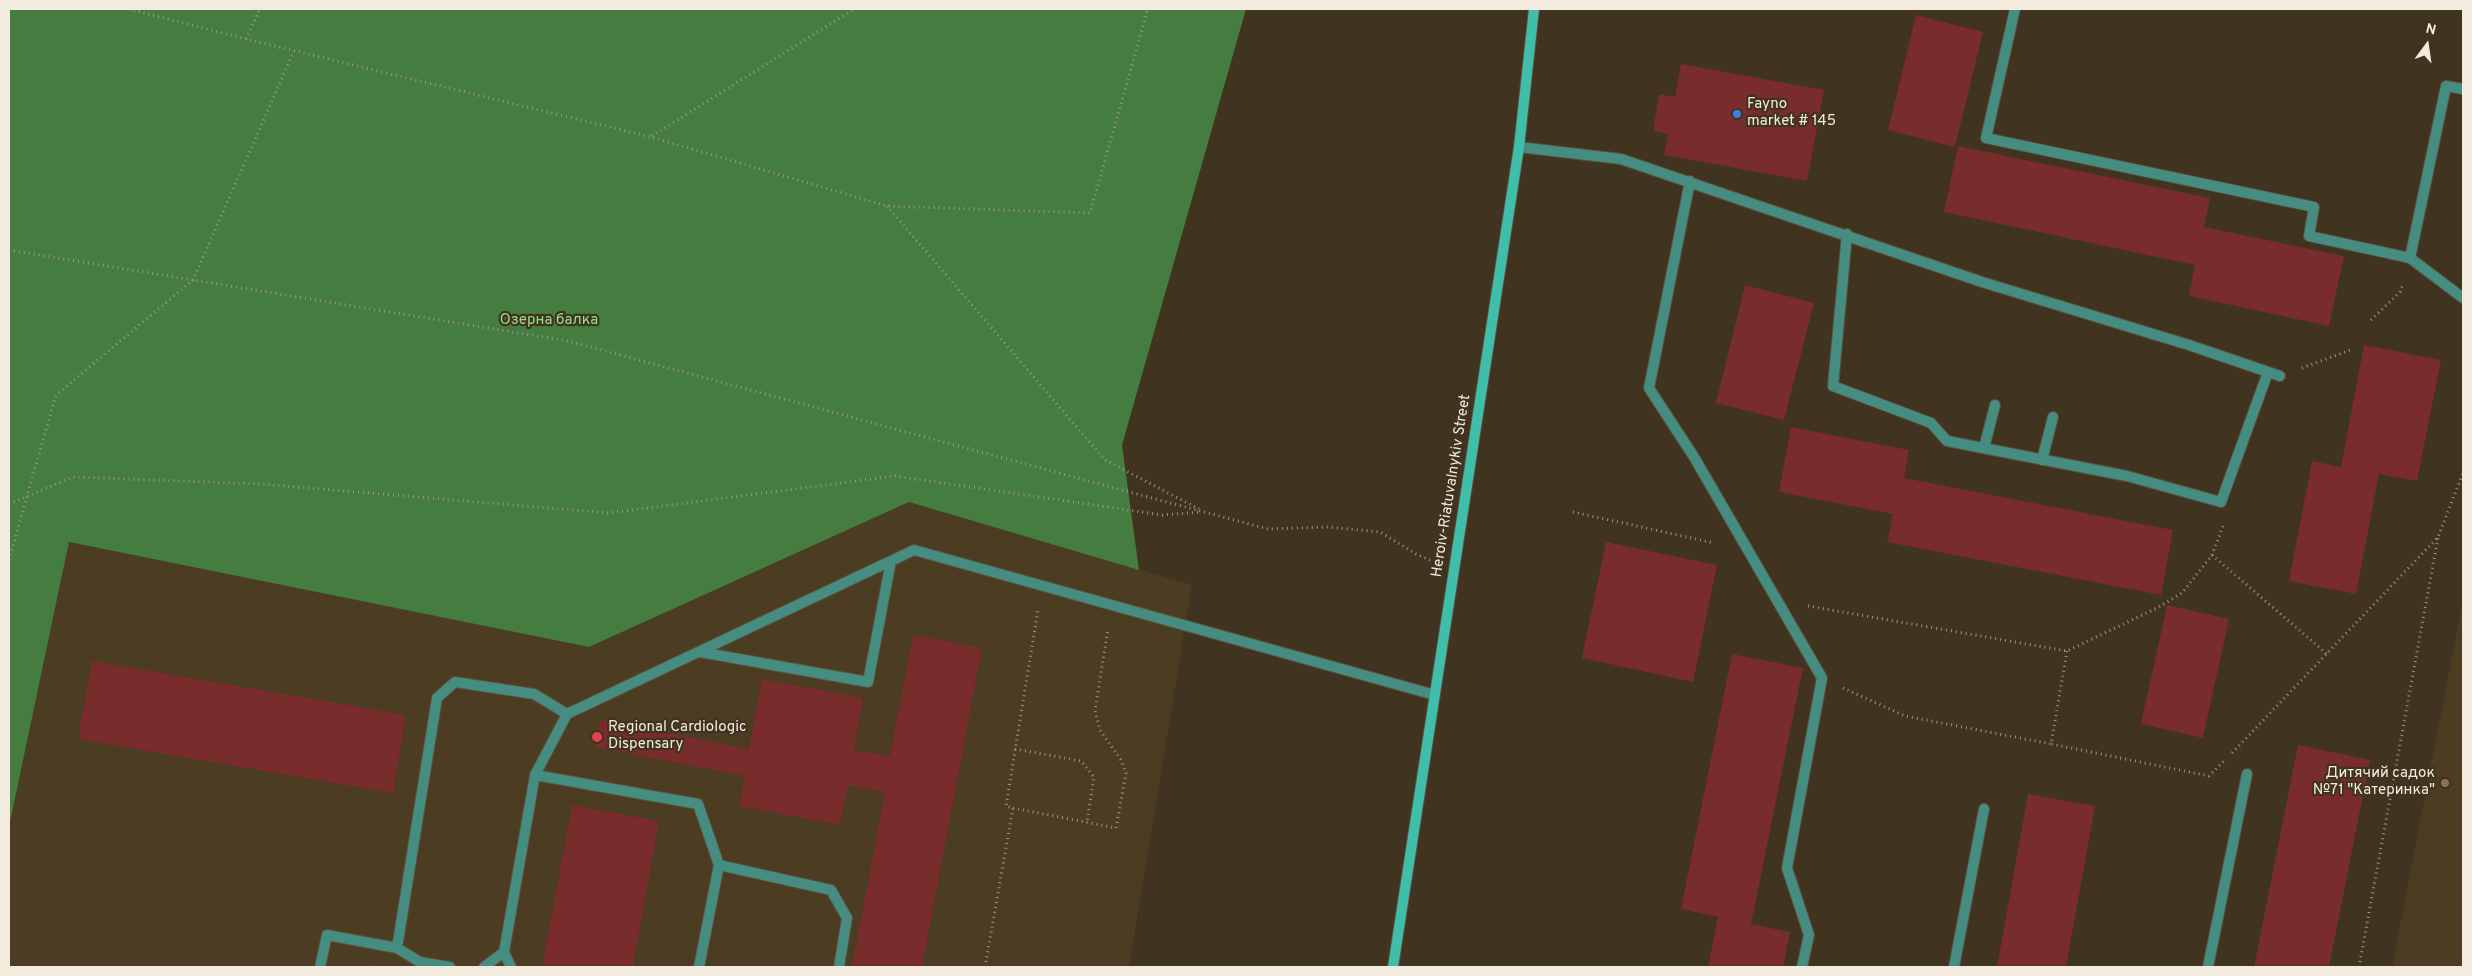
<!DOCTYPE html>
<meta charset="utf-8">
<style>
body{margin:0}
#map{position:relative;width:2472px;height:976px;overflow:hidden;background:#40331f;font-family:Overpass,sans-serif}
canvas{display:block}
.frame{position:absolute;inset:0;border:10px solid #f3ebde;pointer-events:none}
.north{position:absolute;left:2402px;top:20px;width:50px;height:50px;-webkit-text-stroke:4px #40331f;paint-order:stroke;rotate:14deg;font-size:14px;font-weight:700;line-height:20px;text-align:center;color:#f3ebde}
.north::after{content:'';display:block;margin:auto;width:18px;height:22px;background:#f3ebde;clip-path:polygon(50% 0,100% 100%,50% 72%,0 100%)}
</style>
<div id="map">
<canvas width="2472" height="976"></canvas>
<div class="frame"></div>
<div class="north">N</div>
</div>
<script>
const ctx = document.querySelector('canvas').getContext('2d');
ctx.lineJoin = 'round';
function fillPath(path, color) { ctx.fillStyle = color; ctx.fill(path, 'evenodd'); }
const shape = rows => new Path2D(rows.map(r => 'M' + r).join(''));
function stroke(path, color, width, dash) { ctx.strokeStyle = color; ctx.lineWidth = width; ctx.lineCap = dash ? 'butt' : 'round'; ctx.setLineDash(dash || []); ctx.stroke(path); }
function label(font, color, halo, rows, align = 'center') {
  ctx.font = font + ' Overpass,sans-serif'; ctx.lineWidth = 4.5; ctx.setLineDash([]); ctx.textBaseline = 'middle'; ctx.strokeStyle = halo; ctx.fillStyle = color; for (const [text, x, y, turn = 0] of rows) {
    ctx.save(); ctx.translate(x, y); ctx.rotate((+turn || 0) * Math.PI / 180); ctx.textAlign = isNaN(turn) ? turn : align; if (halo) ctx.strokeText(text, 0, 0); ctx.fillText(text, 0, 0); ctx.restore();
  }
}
fillPath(shape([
 [909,502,1192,585,1129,967,9,967,9,827,69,542,589,647],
 [2463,599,2463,967,2392,967]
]), '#4c3c21');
fillPath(shape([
 [9,9,1246,9,1122,445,1139,570,909,502,589,647,69,542,9,827]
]), '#457c40');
fillPath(shape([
 [1916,15,1983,32,1955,147,1888,130],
 [1681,64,1824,90,1807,181,1664,155,1668,134,1653,131,1659,94,1675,97],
 [1958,146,2210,198,2204,227,2344,256,2329,326,2189,296,2195,265,1944,212],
 [1745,285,1814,303,1784,420,1716,403],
 [2364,345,2441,360,2417,481,2379,474,2356,594,2289,581,2312,461,2341,467],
 [1791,427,1909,450,1904,478,2173,530,2161,595,1887,542,1893,514,1779,492],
 [1606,542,1717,565,1693,682,1582,658],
 [2167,605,2229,619,2203,738,2141,724],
 [913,635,982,648,922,967,852,967,885,792,848,785,840,825,739,806,745,776,595,747,600,720,749,749,762,679,863,698,854,750,890,756],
 [1732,654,1803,668,1751,924,1790,932,1783,967,1708,967,1718,917,1681,909],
 [92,661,406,715,393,793,78,739],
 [2298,745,2370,760,2329,967,2254,967],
 [2028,794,2095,806,2066,967,1997,967],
 [572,805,659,821,633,967,542,967],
 [366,964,379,966,379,967,365,967]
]), '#782c2c');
const lane = shape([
 [2015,9,1986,138,2314,207,2309,236,2410,258,2463,298],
 [1519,147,1621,159,1982,282,2189,345,2280,376],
 [1690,181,1649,388,1694,457,1822,678,1787,868,1809,935,1802,967],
 [1847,234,1833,386,1931,423,1947,441,2127,476,2221,502,2268,372],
 [2410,258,2446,86,2463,89],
 [1984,448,1995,405],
 [2042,460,2053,417],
 [700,652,868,682,891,561],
 [535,775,698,804,719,865,699,967],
 [719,865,831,890,847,918,839,967],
 [397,948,420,962,450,967],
 [504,952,511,967],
 [320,967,327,935,397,948,437,698,455,682,534,694,567,714,914,550,1435,695],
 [484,967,504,952,535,775,567,714],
 [1954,967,1984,809],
 [2208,967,2247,774]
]);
const secondary = shape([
 [1393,967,1519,147,1534,9]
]);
stroke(lane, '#5d503e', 12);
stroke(secondary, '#5d503e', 12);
stroke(shape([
 [129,9,246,39,651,137,887,206,1090,213,1148,9],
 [246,39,260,9],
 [652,136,854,9],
 [887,206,1105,460,1199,509],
 [9,250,568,341,1204,512],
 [2371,320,2400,292,2403,283],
 [2302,368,2353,349],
 [9,504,73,477,262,484,609,513,895,476,1162,515,1201,512],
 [1204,512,1268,529,1328,527,1380,532,1416,554,1430,560],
 [1573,512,1714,543],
 [2212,555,2327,654],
 [9,560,56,395,193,280,294,51],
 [1808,606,2067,651,2157,608,2182,593,2212,555,2223,526],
 [2067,651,2051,744,2209,776,2226,759],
 [1843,688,1905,716,2051,744],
 [1015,749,1081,761,1094,777,1087,822],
 [2232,753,2438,537,2463,473],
 [1013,808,1116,828,1126,773,1121,760,1100,730,1095,711,1108,629],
 [985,967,1013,808,1006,806,1038,610],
 [2359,967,2438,538]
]), '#9f9585', 3, [1, 4]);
stroke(lane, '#458d80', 10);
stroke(secondary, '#3fbeab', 10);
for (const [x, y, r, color] of [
 [1737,114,5,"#3f7fe0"],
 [597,737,6,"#e0444e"],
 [2445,783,5,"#8d6e63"]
]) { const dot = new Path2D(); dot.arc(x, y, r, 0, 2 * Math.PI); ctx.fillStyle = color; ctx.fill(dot); stroke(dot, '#40331f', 2); }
label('15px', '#f3ebde', '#40331f', [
 ["Fayno",1747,105],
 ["market # 145",1747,122],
 ["Regional Cardiologic",608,728],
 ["Dispensary",608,745],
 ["Дитячий садок",2435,774,"right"],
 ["№71 \"Катеринка\"",2435,791,"right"]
], 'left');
label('15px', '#94e08c', '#40331f', [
 ["Озерна балка",549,321]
]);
label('15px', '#f3ebde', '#40331f', [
 ["Heroiv-Riatuvalnykiv Street",1452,486,-81]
]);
</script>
